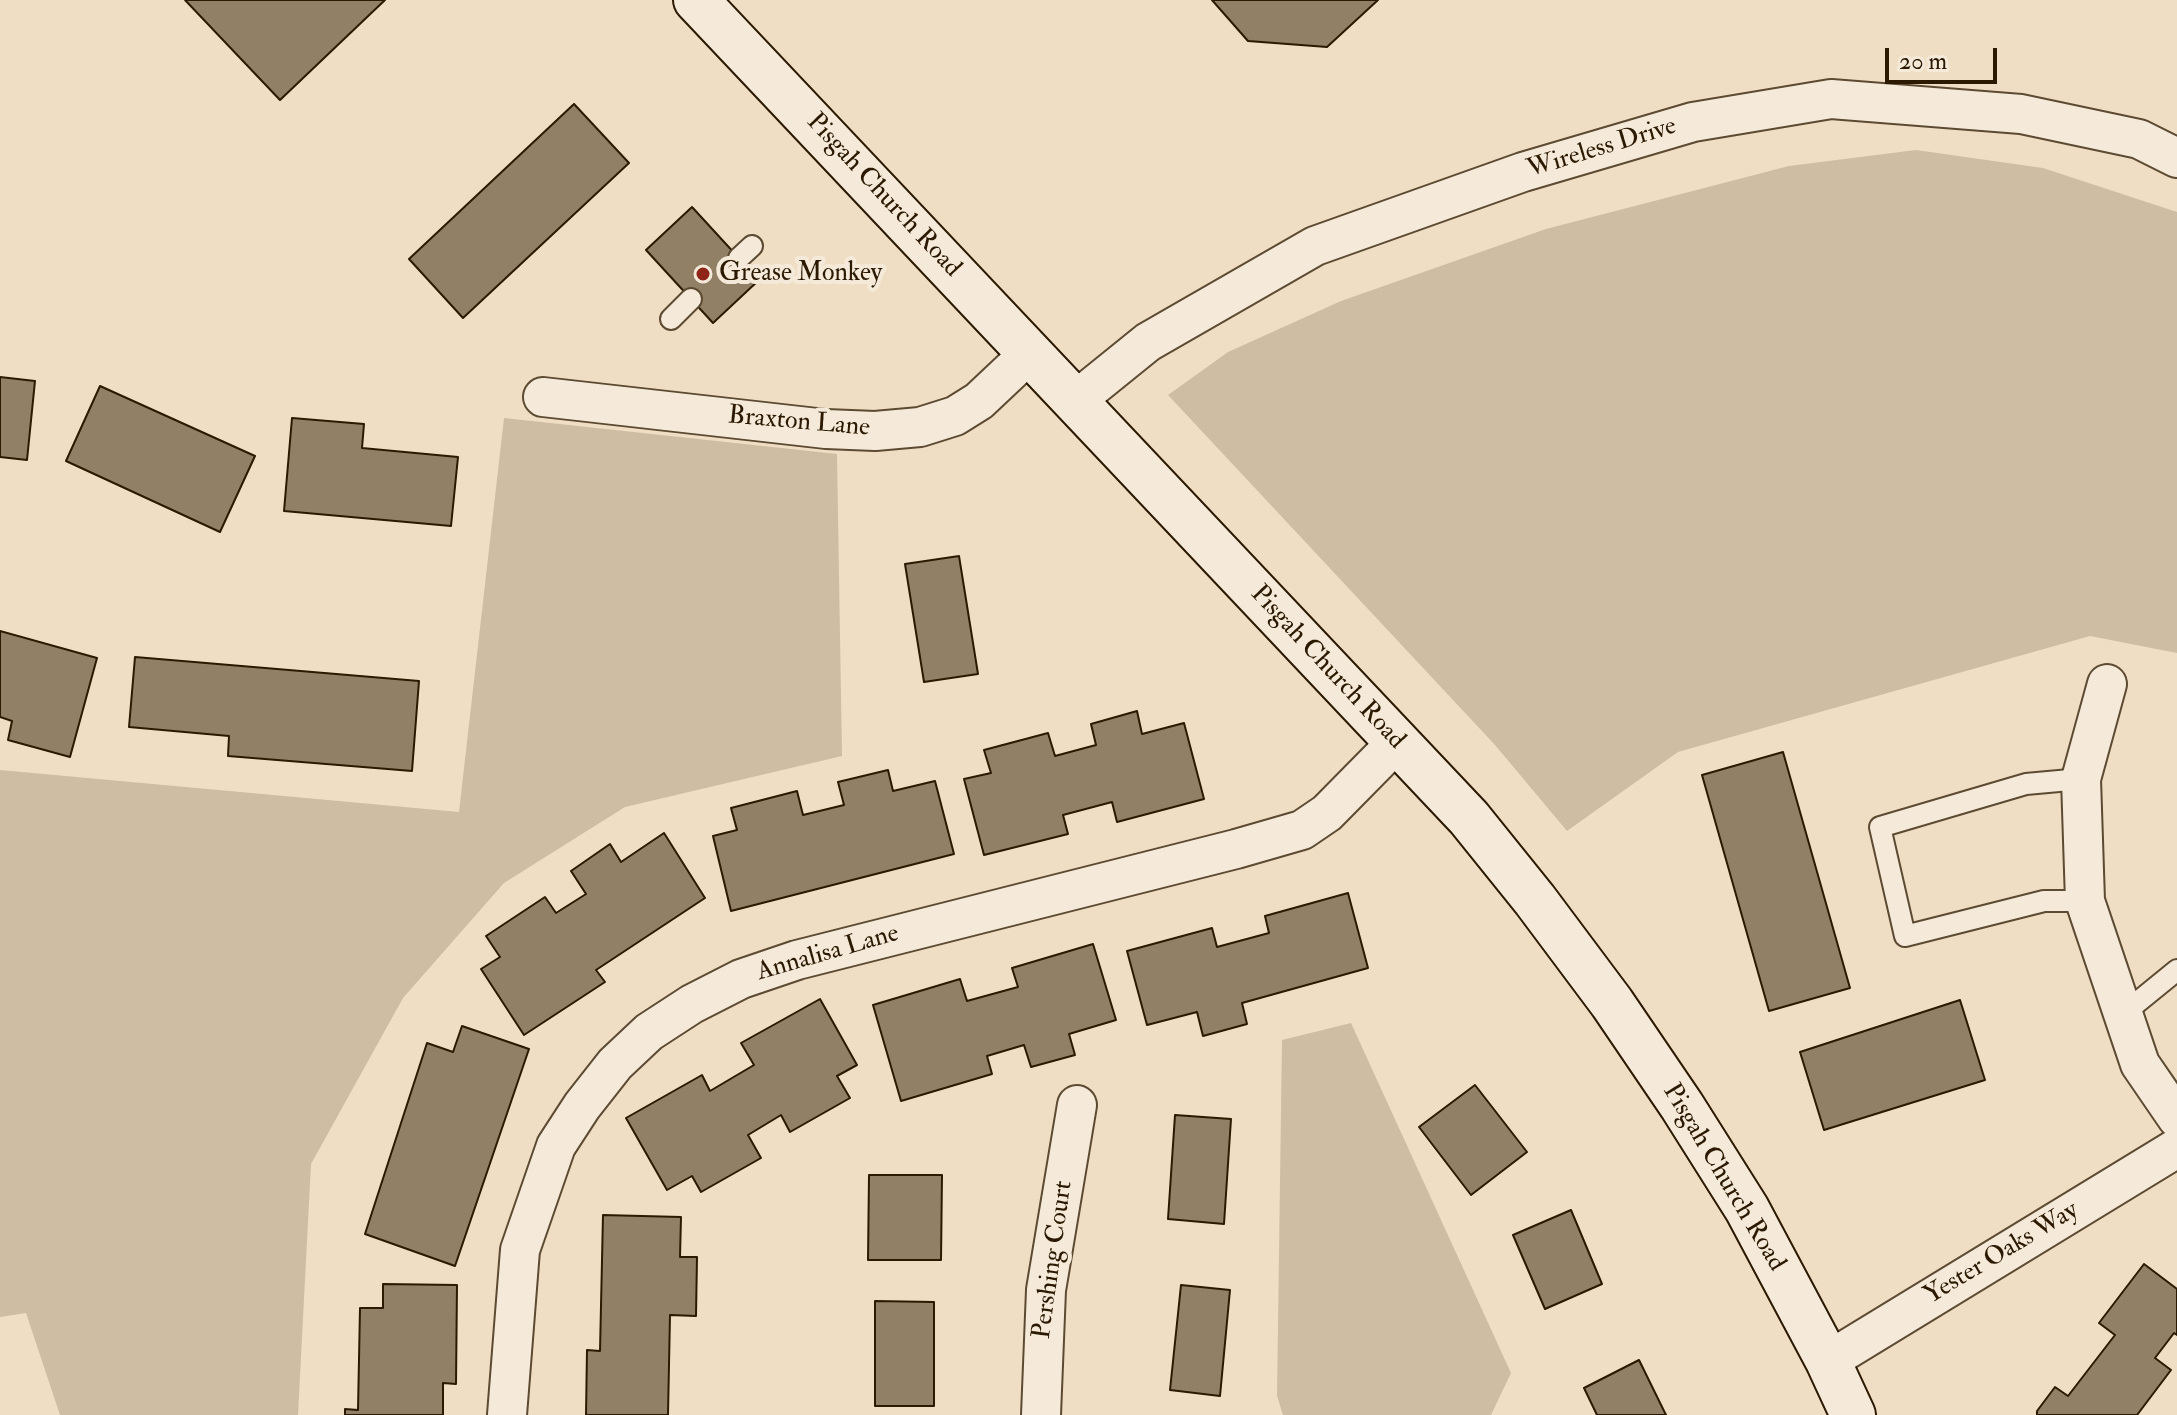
<!DOCTYPE html>
<style>
body{margin:0}
#map{position:relative;width:2177px;height:1415px;overflow:hidden;background:#f0dec4;font-family:"IM FELL Double Pica",serif}
canvas{display:block}
.scale{position:absolute;left:1885px;top:48px;width:112px;height:36px;box-sizing:border-box;border:4px solid #2b1901;border-top:0;padding-left:10px;font-size:24px;line-height:28px;white-space:nowrap;color:#2b1901;-webkit-text-stroke:6px #f5ead9;paint-order:stroke}
</style>
<div id="map">
<canvas width="2177" height="1415"></canvas>
<div class="scale">20 m</div>
</div>
<script>
const ctx = document.querySelector('canvas').getContext('2d');
ctx.lineJoin = 'round';
function fillPath(path, color) { ctx.fillStyle = color; ctx.fill(path, 'evenodd'); }
const shape = rows => new Path2D(rows.map(r => 'M' + r).join(''));
function stroke(path, color, width, dash) { ctx.strokeStyle = color; ctx.lineWidth = width; ctx.lineCap = dash ? 'butt' : 'round'; ctx.setLineDash(dash || []); ctx.stroke(path); }
function label(font, color, halo, rows, align = 'center') {
  ctx.font = font + ' "IM FELL Double Pica",serif'; ctx.lineWidth = 8; ctx.setLineDash([]); ctx.textBaseline = 'middle'; ctx.strokeStyle = halo; ctx.fillStyle = color; for (const [text, x, y, turn = 0] of rows) {
    ctx.save(); ctx.translate(x, y); ctx.rotate((+turn || 0) * Math.PI / 180); ctx.textAlign = isNaN(turn) ? turn : align; if (halo) ctx.strokeText(text, 0, 0); ctx.fillText(text, 0, 0); ctx.restore();
  }
}
fillPath(shape([
 [1916,150,2043,168,2177,212,2177,653,2090,636,1678,752,1567,831,1495,745,1168,395,1228,352,1341,301,1546,229,1789,166],
 [504,418,837,454,842,756,625,807,504,883,403,998,311,1164,298,1415,60,1415,26,1313,0,1317,0,770,459,812],
 [1351,1023,1511,1373,1491,1415,1283,1415,1277,1396,1282,1040]
]), '#cfbda3');
const building = shape([
 [185,0,385,0,280,100,185,0],
 [1212,0,1378,0,1327,47,1248,41,1212,0],
 [574,104,629,163,463,318,409,259,574,104],
 [692,207,759,280,713,323,646,250,692,207],
 [0,377,35,381,27,460,0,457,0,377],
 [100,386,255,456,220,532,66,461,100,386],
 [292,418,364,424,362,448,458,457,451,526,284,511,292,418],
 [959,556,978,674,924,682,905,564,959,556],
 [0,631,97,658,70,757,8,740,12,721,0,717,0,631],
 [135,657,419,681,412,771,228,756,229,736,129,727,135,657],
 [1137,711,1142,734,1184,723,1204,799,1117,822,1112,802,1063,815,1068,834,984,855,964,779,991,773,984,750,1048,733,1055,756,1096,745,1091,724,1137,711],
 [1783,752,1850,988,1769,1011,1702,775,1783,752],
 [888,770,893,791,935,781,954,854,731,911,713,836,737,830,731,808,797,791,803,815,844,805,838,782,888,770],
 [664,833,705,898,596,970,605,982,524,1035,481,969,500,957,486,936,545,897,556,913,586,894,571,871,610,844,621,862,664,833],
 [1348,893,1368,968,1242,1003,1247,1024,1203,1036,1197,1012,1147,1025,1127,951,1212,928,1217,947,1269,933,1265,916,1348,893],
 [1093,944,1116,1020,1069,1034,1075,1055,1031,1067,1024,1045,987,1056,992,1074,901,1101,873,1005,960,979,967,1001,1018,987,1012,968,1093,944],
 [820,999,857,1065,837,1076,850,1098,790,1132,781,1115,748,1135,761,1158,701,1192,692,1176,667,1190,626,1118,702,1075,710,1091,754,1065,741,1043,820,999],
 [1960,1000,1985,1080,1824,1130,1800,1052,1960,1000],
 [462,1026,529,1049,455,1266,365,1234,427,1043,453,1052,462,1026],
 [1475,1085,1527,1152,1471,1195,1419,1127,1475,1085],
 [1175,1115,1231,1119,1224,1224,1168,1219,1175,1115],
 [869,1175,942,1175,941,1260,868,1260,869,1175],
 [1571,1210,1602,1284,1545,1309,1513,1235,1571,1210],
 [603,1215,681,1217,680,1257,697,1257,696,1316,670,1315,668,1415,586,1415,587,1350,600,1351,603,1215],
 [2144,1264,2177,1289,2177,1335,2174,1333,2155,1358,2171,1370,2137,1415,2037,1415,2037,1411,2055,1387,2068,1396,2115,1335,2099,1323,2144,1264],
 [383,1284,457,1285,456,1384,443,1383,443,1415,345,1415,345,1409,358,1410,360,1308,383,1308,383,1284],
 [1181,1285,1230,1290,1220,1396,1170,1390,1181,1285],
 [875,1301,934,1302,934,1406,875,1406,875,1301],
 [1639,1360,1666,1415,1597,1415,1584,1388,1639,1360]
]);
fillPath(building, '#917f66');
stroke(building, '#2b1901', 2);
const lane = shape([
 [739,258,752,246],
 [671,319,691,299],
 [2081,779,2026,784,1880,827,1905,936,2044,901,2085,901],
 [2123,1014,2177,970]
]);
const street = shape([
 [543,397,826,429,875,431,920,427,955,416,979,401,1031,352],
 [1075,401,1148,342,1315,246,1523,172,1693,122,1831,99,2021,114,2139,139,2177,158],
 [2107,684,2081,779,2085,901,2140,1064,2177,1118],
 [1828,1361,2177,1148],
 [507,1415,520,1250,556,1146,582,1106,615,1064,649,1032,692,1004,741,979,797,960,1236,849,1302,830,1327,813,1397,742],
 [1041,1415,1046,1290,1077,1105]
]);
const secondary = shape([
 [696,0,1469,818,1535,900,1612,1003,1682,1106,1747,1209,1828,1361,1853,1415]
]);
stroke(lane, '#5c4a32', 24);
stroke(street, '#5c4a32', 42);
stroke(secondary, '#2b1901', 48);
stroke(lane, '#f5ead9', 20);
stroke(street, '#f5ead9', 38);
stroke(secondary, '#f5ead9', 44);
for (const [x, y, r, color] of [
 [703,274,8,"#8f2418"]
]) { const dot = new Path2D(); dot.arc(x, y, r, 0, 2 * Math.PI); ctx.fillStyle = color; ctx.fill(dot); stroke(dot, '#f5ead9', 3); }
label('26px', '#2b1901', '#f5ead9', [
 ["Wireless Drive",1602,149,-17],
 ["Pisgah Church Road",883,196,47],
 ["Braxton Lane",799,423,5],
 ["Pisgah Church Road",1327,668,47],
 ["Annalisa Lane",828,954,-16],
 ["Pisgah Church Road",1723,1178,59],
 ["Yester Oaks Way",2002,1254,-31],
 ["Pershing Court",1054,1260,-82]
]);
label('26px', '#2b1901', '#f5ead9', [
 ["Grease Monkey",719,274]
], 'left');
</script>
